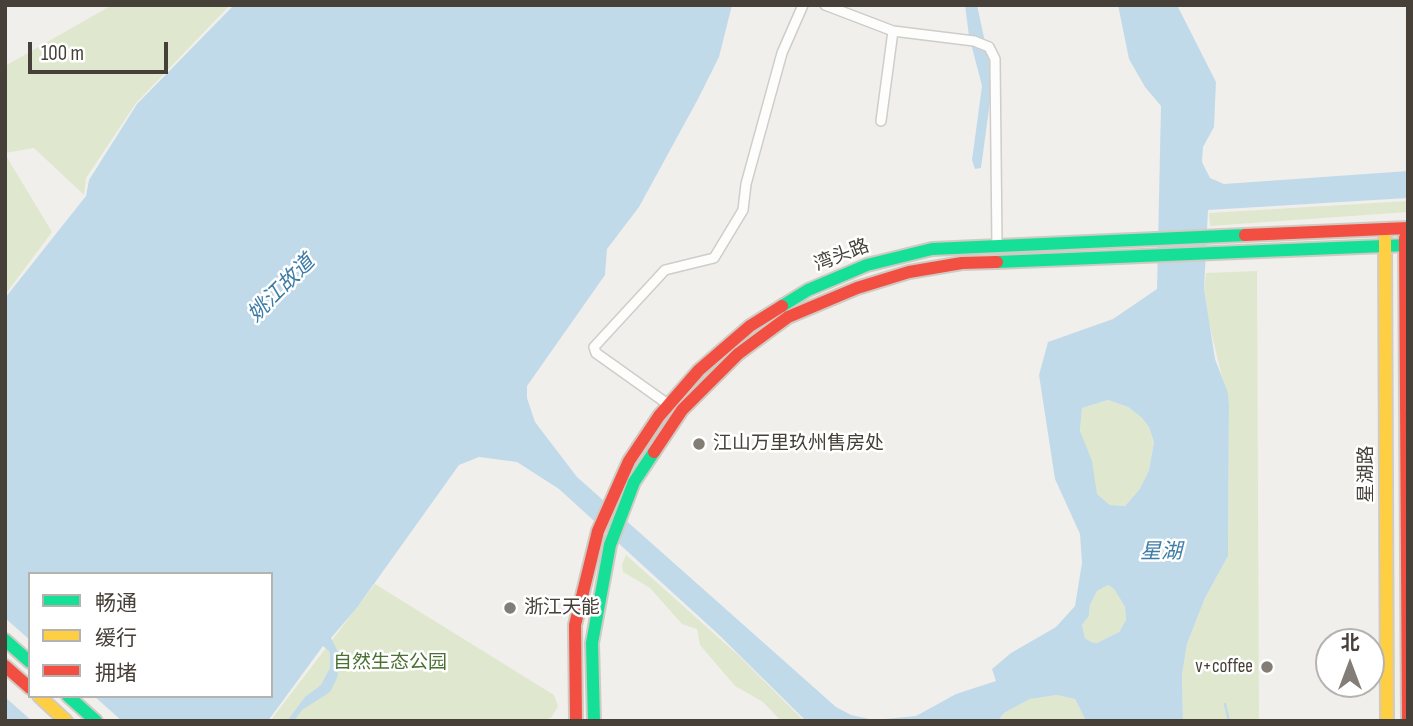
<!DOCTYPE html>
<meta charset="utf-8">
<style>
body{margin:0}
#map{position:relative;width:1413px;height:726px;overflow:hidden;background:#f1efeb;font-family:"Sofia Sans Condensed","Noto Sans SC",sans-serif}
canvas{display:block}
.frame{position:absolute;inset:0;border:7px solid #464038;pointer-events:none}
.legend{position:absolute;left:28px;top:572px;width:245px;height:126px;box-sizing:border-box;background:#fff;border:2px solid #b5b3af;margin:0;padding:9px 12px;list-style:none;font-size:21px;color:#464038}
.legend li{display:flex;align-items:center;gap:14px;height:35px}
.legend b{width:35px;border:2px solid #b5b3af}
.north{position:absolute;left:1315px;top:628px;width:70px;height:70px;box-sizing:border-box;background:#fff;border:2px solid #b5b3af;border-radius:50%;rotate:0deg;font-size:19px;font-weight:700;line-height:28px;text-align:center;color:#464038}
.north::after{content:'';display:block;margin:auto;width:24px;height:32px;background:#827d77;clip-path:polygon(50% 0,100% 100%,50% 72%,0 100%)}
.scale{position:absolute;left:28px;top:42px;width:140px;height:32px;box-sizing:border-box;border:4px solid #464038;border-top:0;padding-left:9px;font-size:21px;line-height:24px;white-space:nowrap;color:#464038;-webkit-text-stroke:5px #fff;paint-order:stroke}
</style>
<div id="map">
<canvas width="1413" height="726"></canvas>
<div class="frame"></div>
<ul class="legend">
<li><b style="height:9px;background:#16e098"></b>畅通</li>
<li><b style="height:9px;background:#ffcf43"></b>缓行</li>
<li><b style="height:9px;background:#f24e42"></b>拥堵</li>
</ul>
<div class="north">北</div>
<div class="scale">100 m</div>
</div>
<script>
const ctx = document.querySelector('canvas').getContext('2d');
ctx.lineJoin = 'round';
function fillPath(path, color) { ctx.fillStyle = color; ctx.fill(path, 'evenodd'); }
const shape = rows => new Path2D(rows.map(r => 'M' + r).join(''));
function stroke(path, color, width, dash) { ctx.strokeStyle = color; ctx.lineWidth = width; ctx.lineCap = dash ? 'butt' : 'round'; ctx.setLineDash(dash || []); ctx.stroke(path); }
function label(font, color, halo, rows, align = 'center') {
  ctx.font = font + ' "Sofia Sans Condensed","Noto Sans SC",sans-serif'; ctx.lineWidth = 5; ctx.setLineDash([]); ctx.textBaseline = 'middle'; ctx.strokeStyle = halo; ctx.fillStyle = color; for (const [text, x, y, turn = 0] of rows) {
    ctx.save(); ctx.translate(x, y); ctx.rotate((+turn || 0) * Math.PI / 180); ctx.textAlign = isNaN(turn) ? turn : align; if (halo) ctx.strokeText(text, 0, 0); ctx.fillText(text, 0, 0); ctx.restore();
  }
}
fillPath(shape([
 [112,5,230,5,136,103,86,178,84,195,34,148,5,153,5,66],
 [5,154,52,232,5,295],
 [1408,201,1408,212,1210,226,1209,213],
 [1257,271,1259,721,1183,721,1182,675,1187,644,1205,598,1228,556,1229,406,1209,323,1204,289,1206,273],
 [1108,400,1128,407,1141,417,1149,427,1154,442,1149,470,1140,490,1125,506,1110,505,1097,495,1080,431,1082,408],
 [626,555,738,655,804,721,781,721,763,702,735,686,700,645,697,629,682,624,650,588,623,572,622,565],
 [375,584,554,695,558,706,552,717,543,721,270,721],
 [1108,585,1114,589,1125,607,1126,620,1119,632,1097,643,1091,642,1085,638,1082,625,1089,616,1090,605,1097,591],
 [1057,695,1075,699,1086,721,998,721,1004,713,1030,699]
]), '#dfe8ce');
fillPath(shape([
 [234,5,732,5,719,57,698,99,639,207,607,249,605,275,527,386,527,398,535,422,577,477,836,707,851,715,874,720,916,716,956,694,996,681,992,669,1011,653,1056,627,1075,606,1082,563,1080,534,1055,479,1039,375,1048,342,1113,319,1157,289,1161,106,1145,87,1129,59,1118,5,1177,5,1216,82,1214,127,1203,147,1202,162,1210,178,1224,184,1408,171,1408,198,1208,210,1204,289,1215,359,1228,393,1229,406,1228,556,1205,598,1187,644,1182,675,1183,721,1086,721,1075,699,1057,695,1030,699,1004,713,998,721,806,721,718,634,559,489,517,462,479,457,459,465,356,609,331,638,341,658,337,678,330,692,302,710,294,721,287,721,305,697,321,685,330,668,330,652,323,646,268,721,5,721,5,298,86,196,89,180,137,104],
 [1108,400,1128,407,1141,417,1149,427,1154,442,1149,470,1140,489,1125,506,1110,505,1097,494,1092,461,1080,431,1082,408],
 [30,574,271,574,271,696,30,696],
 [1108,585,1114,589,1125,607,1126,620,1119,632,1097,643,1091,642,1085,638,1082,625,1089,616,1090,605,1097,591],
 [965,5,977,5,991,70,991,94,981,168,975,169,972,160,982,86,969,36]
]), '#c1daea');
fillPath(shape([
 [5,618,30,640,30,696,94,696,122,721,32,721,5,697]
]), '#f1efeb');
stroke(shape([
 [1225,704,1229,721]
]), '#c1daea', 2.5);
const street = shape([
 [825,5,893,31,974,41,989,47,995,59,997,246],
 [881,121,893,31],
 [669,405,596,353,594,347,665,270,714,258,743,210,746,184,782,53,803,5]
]);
const fast = shape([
 [997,262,1408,245],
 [782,306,808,290,867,265,932,249,1245,235],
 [5,640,30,662],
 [68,696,96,721],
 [594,721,592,643,610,545,634,482,654,452]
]);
const slow = shape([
 [1385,239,1387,721],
 [39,696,66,721]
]);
const jam = shape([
 [1245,235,1408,228],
 [1405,238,1408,721],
 [654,452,682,410,738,354,788,317,857,288,909,272,962,263,997,262],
 [5,666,30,688],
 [576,721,575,625,598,531,629,461,659,416,699,370,750,326,782,306]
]);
stroke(street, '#cfcdc9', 12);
stroke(fast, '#cfcbc3', 16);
stroke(slow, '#cfcbc3', 16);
stroke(jam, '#cfcbc3', 16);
stroke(street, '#fdfdfc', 9);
stroke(fast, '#16e098', 12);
stroke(slow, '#ffcf43', 12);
stroke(jam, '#f24e42', 12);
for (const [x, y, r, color] of [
 [699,444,7,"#827d77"],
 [510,608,7,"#827d77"],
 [1267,667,7,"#827d77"]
]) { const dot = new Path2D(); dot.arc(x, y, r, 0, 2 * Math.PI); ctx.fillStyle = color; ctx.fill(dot); stroke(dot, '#fff', 2.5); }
label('19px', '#464038', '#fff', [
 ["湾头路",842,256,-21],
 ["星湖路",1367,474,-90]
]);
label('19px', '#464038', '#fff', [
 ["江山万里玖州售房处",713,444],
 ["浙江天能",524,608],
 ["v+coffee",1253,667,"right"]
], 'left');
label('19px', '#4b7132', '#fff', [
 ["自然生态公园",390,663]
]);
label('italic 21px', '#3d7ca6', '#fff', [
 ["姚江故道",282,289,-45],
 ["星湖",1161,553]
]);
</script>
